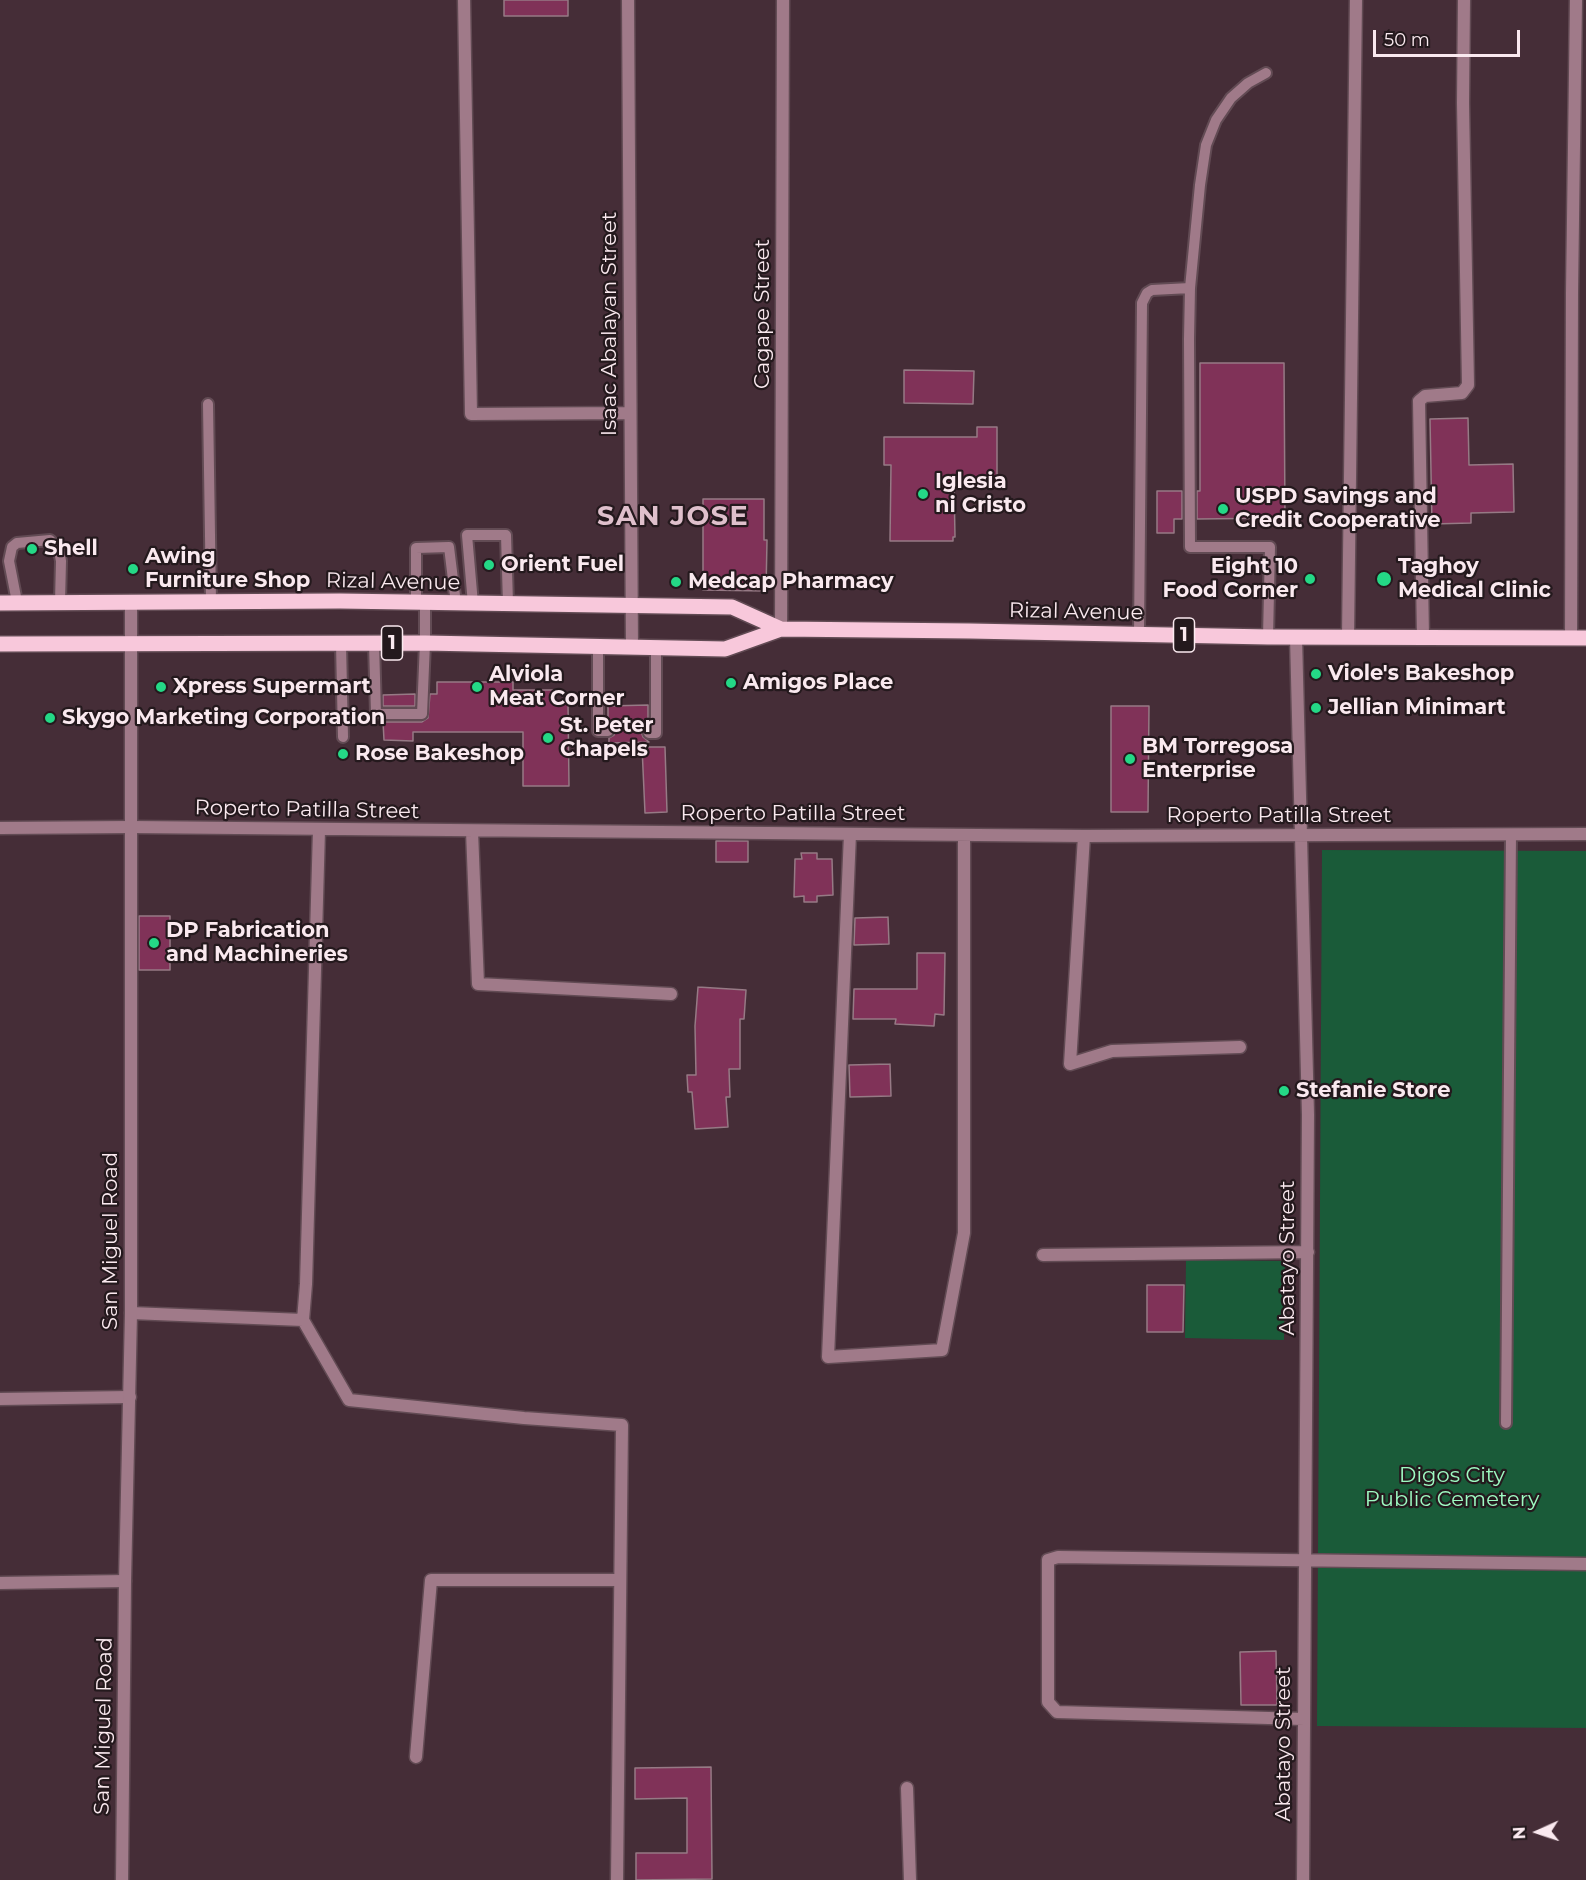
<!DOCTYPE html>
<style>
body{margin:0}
#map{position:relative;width:1586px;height:1880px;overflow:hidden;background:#452d37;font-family:Montserrat,sans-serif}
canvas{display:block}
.north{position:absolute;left:1508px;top:1802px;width:60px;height:60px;-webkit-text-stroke:4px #24191d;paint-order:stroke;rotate:267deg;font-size:16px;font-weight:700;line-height:24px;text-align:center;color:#fae9ef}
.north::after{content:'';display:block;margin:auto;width:21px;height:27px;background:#fae9ef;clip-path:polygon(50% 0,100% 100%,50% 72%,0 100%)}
.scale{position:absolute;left:1373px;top:30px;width:147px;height:27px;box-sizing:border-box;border:3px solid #fae9ef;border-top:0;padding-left:8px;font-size:18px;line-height:21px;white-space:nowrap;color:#fae9ef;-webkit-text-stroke:4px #24191d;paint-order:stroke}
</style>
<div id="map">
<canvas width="1586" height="1880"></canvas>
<div class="north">N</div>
<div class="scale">50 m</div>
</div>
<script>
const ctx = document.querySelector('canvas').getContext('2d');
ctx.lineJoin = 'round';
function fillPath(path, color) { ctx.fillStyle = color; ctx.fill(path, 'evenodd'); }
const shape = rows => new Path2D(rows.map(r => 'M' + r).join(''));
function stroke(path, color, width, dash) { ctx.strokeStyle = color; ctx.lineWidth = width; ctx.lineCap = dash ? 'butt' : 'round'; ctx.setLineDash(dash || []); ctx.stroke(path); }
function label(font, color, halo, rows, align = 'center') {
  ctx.font = font + ' Montserrat,sans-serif'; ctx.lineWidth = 4.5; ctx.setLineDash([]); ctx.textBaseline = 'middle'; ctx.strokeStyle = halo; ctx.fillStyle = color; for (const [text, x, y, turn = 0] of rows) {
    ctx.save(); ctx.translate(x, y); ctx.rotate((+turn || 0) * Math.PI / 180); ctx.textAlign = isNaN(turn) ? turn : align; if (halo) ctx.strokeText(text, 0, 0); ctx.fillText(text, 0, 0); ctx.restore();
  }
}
fillPath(shape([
 [1322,850,1586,851,1586,1728,1317,1726],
 [1186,1260,1285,1261,1284,1340,1185,1338]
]), '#1a5b39');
const building = shape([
 [504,0,568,0,568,16,504,16,504,0],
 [1200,363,1284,363,1285,518,1197,519,1197,491,1200,491,1200,363],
 [904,370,974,371,973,404,904,403,904,370],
 [1468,418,1469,465,1513,464,1514,512,1471,513,1471,523,1432,524,1430,419,1468,418],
 [977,427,997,427,997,485,954,484,955,537,953,537,953,541,890,541,891,465,884,465,884,437,977,437,977,427],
 [1157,491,1182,491,1182,519,1174,519,1174,533,1157,533,1157,491],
 [703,499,764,499,764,540,767,540,766,591,703,590,703,499],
 [437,682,513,682,513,690,553,690,553,704,568,704,569,786,523,786,523,732,413,732,413,741,384,740,383,722,422,722,428,718,430,694,437,694,437,682],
 [415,694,415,706,383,706,383,695,415,694],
 [648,705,648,726,643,729,642,734,643,737,649,742,609,743,609,738,614,735,615,730,612,725,608,724,608,706,648,705],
 [1111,706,1149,706,1148,812,1111,812,1111,706],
 [642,747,665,747,667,812,645,813,642,747],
 [716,841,748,841,748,862,716,862,716,841],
 [801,853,817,853,817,859,832,859,833,895,817,896,817,902,804,902,804,896,794,897,795,859,802,859,801,853],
 [139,916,170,916,170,970,139,970,139,916],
 [888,917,889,944,854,945,855,918,888,917],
 [917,953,945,953,944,1015,935,1014,934,1026,895,1024,896,1019,853,1019,854,989,917,989,917,953],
 [698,987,746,990,744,1019,740,1019,740,1069,729,1069,730,1097,726,1097,728,1127,695,1129,692,1092,688,1092,687,1075,696,1075,695,1026,698,987],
 [890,1064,891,1096,850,1097,849,1065,890,1064],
 [1147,1285,1184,1285,1183,1332,1147,1332,1147,1285],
 [1276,1651,1277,1705,1241,1705,1240,1652,1276,1651],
 [711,1767,712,1879,636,1880,636,1853,687,1853,687,1798,635,1799,635,1768,711,1767]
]);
fillPath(building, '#803258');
stroke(building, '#967a85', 1.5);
const service = shape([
 [1266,73,1248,83,1231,98,1216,120,1206,145,1200,185,1190,288,1189,339,1190,547,1270,547,1268,637],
 [208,404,211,601],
 [17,602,9,561,12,547,17,543,50,540,59,551,61,561,60,602],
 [416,603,416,548,449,547,456,604],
 [473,604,467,535,506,535,508,604],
 [1139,634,1142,303,1147,293,1152,290,1190,288],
 [341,643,343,737],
 [374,643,376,714,422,714,425,643,425,603],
 [598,647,598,731,608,731],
 [649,733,656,733,656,648],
 [1506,1423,1511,834]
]);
const minor = shape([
 [464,0,471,414,629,413],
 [628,0,632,648],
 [781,629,783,0],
 [1296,637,1308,1115,1303,1880],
 [1348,637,1356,0],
 [1423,637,1419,401,1425,396,1462,393,1468,385,1463,103,1464,0],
 [1571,638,1572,293,1576,0],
 [0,828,131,827,1084,836,1586,834],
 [472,831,478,984,671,994],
 [850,834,828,1357,942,1350,964,1233,964,835],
 [1084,836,1070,1064,1112,1051,1240,1047],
 [1043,1255,1308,1252],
 [131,1313,303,1320,306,1284,319,830],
 [303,1320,349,1400,524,1418,622,1425,617,1880],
 [0,1399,130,1397],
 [0,1583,125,1581],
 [1304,1719,1057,1712,1048,1702,1048,1560,1058,1557,1586,1564],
 [416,1757,431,1580,620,1580],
 [907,1788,910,1880]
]);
const tertiary = shape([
 [122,1880,125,1581,131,1313,131,601]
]);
const primary = shape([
 [0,603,340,601,732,607,781,629],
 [0,644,425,643,725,649,781,629,970,631,1268,637,1586,638]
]);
stroke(service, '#624b54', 14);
stroke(minor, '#624b54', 15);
stroke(tertiary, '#624b54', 15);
stroke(primary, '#624b54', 18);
stroke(service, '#a07a89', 10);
stroke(minor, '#a07a89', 12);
stroke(tertiary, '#a07a89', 12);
stroke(primary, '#f8c8db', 15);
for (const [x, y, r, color] of [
 [923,494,6,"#24d886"],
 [1223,509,6,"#24d886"],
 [32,549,6,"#24d886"],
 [489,565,6,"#24d886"],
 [133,569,6,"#24d886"],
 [1310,579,6,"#24d886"],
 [1384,579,8,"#24d886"],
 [676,582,6,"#24d886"],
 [1316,674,6,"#24d886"],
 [731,683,6,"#24d886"],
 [161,687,6,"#24d886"],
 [477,687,6,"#24d886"],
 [1316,708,6,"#24d886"],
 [50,718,6,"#24d886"],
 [548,738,6,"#24d886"],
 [343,754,6,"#24d886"],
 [1130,759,6,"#24d886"],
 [154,943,6,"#24d886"],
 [1284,1091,6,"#24d886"]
]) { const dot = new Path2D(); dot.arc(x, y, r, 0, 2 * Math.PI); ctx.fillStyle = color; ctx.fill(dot); stroke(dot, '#24191d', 2); }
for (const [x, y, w] of [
 [1184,635,21],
 [392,643,21]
]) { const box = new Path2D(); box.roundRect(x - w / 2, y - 17, w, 34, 4.5); ctx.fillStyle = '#24191d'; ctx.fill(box); stroke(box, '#fae9ef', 1.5); }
label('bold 20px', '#fae9ef', null, [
 ["1",1184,635],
 ["1",392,643]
]);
label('21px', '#fae9ef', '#24191d', [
 ["Cagape Street",763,314,-90],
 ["Isaac Abalayan Street",610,324,-90],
 ["Rizal Avenue",393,582,1],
 ["Rizal Avenue",1076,612,1],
 ["Roperto Patilla Street",307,810,1],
 ["Roperto Patilla Street",793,814],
 ["Roperto Patilla Street",1279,816],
 ["San Miguel Road",111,1241,-90],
 ["Abatayo Street",1288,1258,-90],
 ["San Miguel Road",104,1726,-89],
 ["Abatayo Street",1284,1744,-90]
]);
label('bold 21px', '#fae9ef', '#24191d', [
 ["Iglesia",935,482],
 ["ni Cristo",935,506],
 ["USPD Savings and",1235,497],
 ["Credit Cooperative",1235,521],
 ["Shell",44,549],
 ["Awing",145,557],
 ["Furniture Shop",145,581],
 ["Orient Fuel",501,565],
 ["Eight 10",1298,567,"right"],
 ["Food Corner",1298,591,"right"],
 ["Taghoy",1398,567],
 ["Medical Clinic",1398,591],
 ["Medcap Pharmacy",688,582],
 ["Viole's Bakeshop",1328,674],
 ["Alviola",489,675],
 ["Meat Corner",489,699],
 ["Amigos Place",743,683],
 ["Xpress Supermart",173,687],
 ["Jellian Minimart",1328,708],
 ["Skygo Marketing Corporation",62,718],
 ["St. Peter",560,726],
 ["Chapels",560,750],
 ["BM Torregosa",1142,747],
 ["Enterprise",1142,771],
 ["Rose Bakeshop",355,754],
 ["DP Fabrication",166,931],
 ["and Machineries",166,955],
 ["Stefanie Store",1296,1091]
], 'left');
label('21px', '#9efac2', '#24191d', [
 ["Digos City",1452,1476],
 ["Public Cemetery",1452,1500]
]);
ctx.letterSpacing = '1.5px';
label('bold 27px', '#dfc0cc', '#24191d', [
 ["SAN JOSE",673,517]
]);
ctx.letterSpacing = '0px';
</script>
